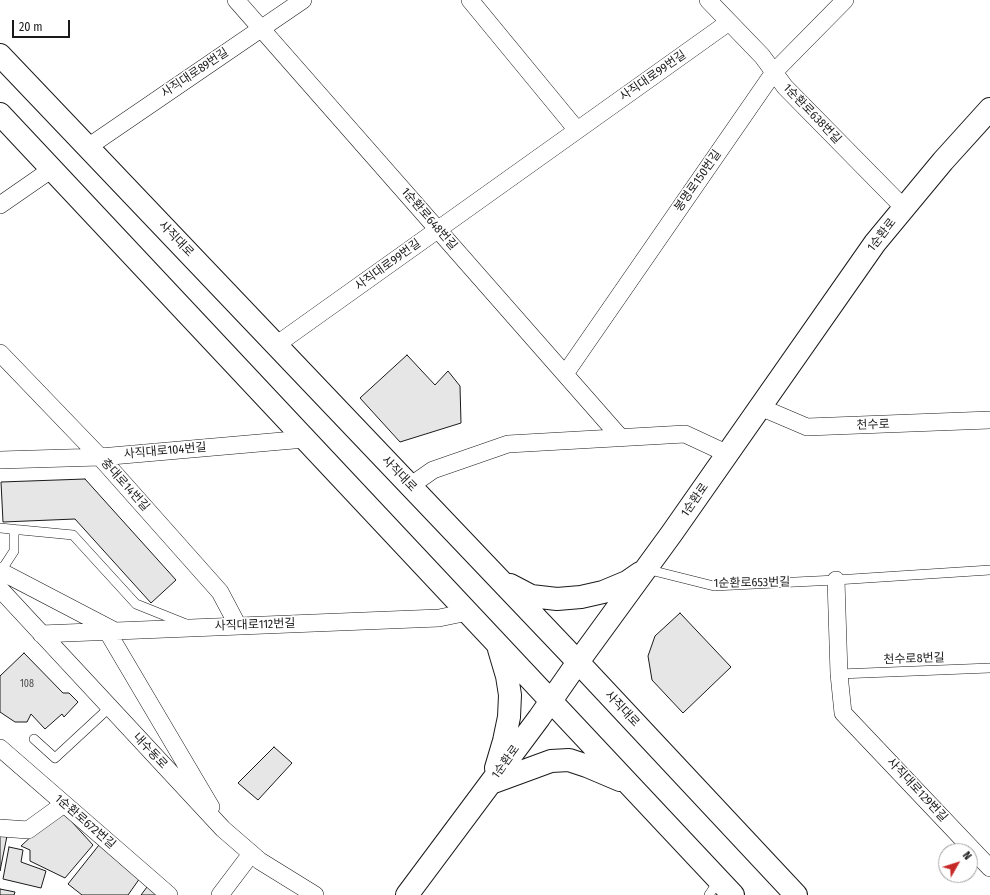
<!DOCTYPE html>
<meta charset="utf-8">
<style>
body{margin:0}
#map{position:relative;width:990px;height:895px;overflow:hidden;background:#fff;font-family:"Fira Sans Condensed",sans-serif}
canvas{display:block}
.north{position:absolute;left:938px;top:843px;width:40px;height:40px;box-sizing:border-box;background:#fff;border:1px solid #a3a3a3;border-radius:50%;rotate:51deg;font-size:11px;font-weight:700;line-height:16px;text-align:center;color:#1a1a1a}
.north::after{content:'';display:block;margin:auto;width:14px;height:18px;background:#c62828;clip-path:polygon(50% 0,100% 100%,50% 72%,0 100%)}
.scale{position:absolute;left:12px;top:20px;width:58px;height:18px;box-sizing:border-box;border:2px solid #1a1a1a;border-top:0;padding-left:5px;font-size:12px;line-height:14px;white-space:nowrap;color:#1a1a1a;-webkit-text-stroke:3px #fff;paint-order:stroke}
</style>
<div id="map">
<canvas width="990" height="895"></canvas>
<div class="north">N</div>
<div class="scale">20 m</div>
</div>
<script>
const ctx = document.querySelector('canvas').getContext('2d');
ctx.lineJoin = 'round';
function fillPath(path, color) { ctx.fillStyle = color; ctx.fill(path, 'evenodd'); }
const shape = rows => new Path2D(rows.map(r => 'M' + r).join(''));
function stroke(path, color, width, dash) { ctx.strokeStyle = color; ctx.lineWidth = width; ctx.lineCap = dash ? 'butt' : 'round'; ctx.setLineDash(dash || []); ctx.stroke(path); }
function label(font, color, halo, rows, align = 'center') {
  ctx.font = font + ' "Fira Sans Condensed","Noto Sans KR",sans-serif'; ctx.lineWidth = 3; ctx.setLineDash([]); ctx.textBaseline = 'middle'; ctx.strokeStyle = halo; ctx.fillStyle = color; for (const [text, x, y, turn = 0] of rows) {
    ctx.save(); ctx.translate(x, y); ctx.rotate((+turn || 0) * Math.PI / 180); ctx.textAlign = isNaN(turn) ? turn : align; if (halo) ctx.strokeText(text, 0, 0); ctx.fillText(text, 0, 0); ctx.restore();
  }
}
const building = shape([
 [407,355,435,385,448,371,460,386,461,423,400,442,360,398,407,355],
 [85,479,176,580,151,603,75,519,3,522,1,482,85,479],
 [680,613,731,667,683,713,652,680,648,656,655,636,680,613],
 [24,653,63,693,69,693,78,702,64,717,62,714,45,729,31,714,27,722,15,722,0,712,0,676,24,653],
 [274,747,292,763,258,800,238,783,274,747],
 [61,810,93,845,65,878,30,861,30,850,21,846,49,820,61,810],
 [0,835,7,836,0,871,0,835],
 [99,845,140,878,128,895,82,895,68,884,99,845],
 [9,847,23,850,21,862,46,871,41,888,3,879,9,847],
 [147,887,158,895,141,895,147,887],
 [0,889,15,892,14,895,0,895,0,889]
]);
fillPath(building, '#e6e6e6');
stroke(building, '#1a1a1a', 1);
const lane = shape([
 [0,528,73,535,136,604,186,624],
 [646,569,714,586,836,580,990,570],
 [1,571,14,551,14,529],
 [839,674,990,668],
 [34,739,55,758,109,708],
 [709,895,719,880]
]);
const street = shape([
 [236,0,621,438],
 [470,0,577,130],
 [708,0,762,56,785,87,904,208],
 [88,147,303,0],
 [0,205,52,169],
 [276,345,729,22],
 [0,353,100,457,220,592,238,626],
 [565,374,774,72,845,0],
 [760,407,807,427,990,420],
 [0,460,100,457,305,439],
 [410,486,433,470,508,444,685,434,728,454],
 [0,571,113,630],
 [836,580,839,674,843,713,990,868],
 [0,589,223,829,260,861,315,895],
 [107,631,211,807],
 [41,634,439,618,468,612],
 [0,748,169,895],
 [0,828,28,830,64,804],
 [220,895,251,854]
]);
const secondary = shape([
 [0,55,578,662,796,895],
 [0,114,733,895],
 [510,585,531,596,557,599,581,597,603,592,627,582,640,573],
 [496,768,504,741,509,717,510,695,507,676,499,649],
 [491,783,551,761,569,760,587,766,620,780],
 [407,895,539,718,578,662,672,533,875,243,943,161,990,109]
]);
stroke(lane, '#1a1a1a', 10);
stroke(street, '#1a1a1a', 18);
stroke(secondary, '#1a1a1a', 24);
stroke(lane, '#fff', 9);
stroke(street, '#fff', 17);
stroke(secondary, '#fff', 22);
label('10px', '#4d4d4d', null, [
 ["108",27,684]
]);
label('12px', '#1a1a1a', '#fff', [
 ["사직대로89번길",195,73,-34],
 ["사직대로99번길",653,76,-35],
 ["1순환로638번길",812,114,46],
 ["봉명로150번길",698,181,-55],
 ["1순환로648번길",429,219,49],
 ["1순환로",882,235,-52],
 ["사직대로",176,239,46],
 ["사직대로99번길",388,265,-36],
 ["천수로",873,425,-2],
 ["사직대로104번길",165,451,-5],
 ["사직대로",399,474,46],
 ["충대로14번길",125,485,48],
 ["1순환로",695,500,-55],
 ["1순환로653번길",752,583,-1],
 ["사직대로112번길",255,625,-2],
 ["천수로8번길",914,659,-2],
 ["사직대로",622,709,47],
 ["내수동로",150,751,47],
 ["1순환로",506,762,-54],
 ["사직대로129번길",917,790,47],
 ["1순환로672번길",85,822,41]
]);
</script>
